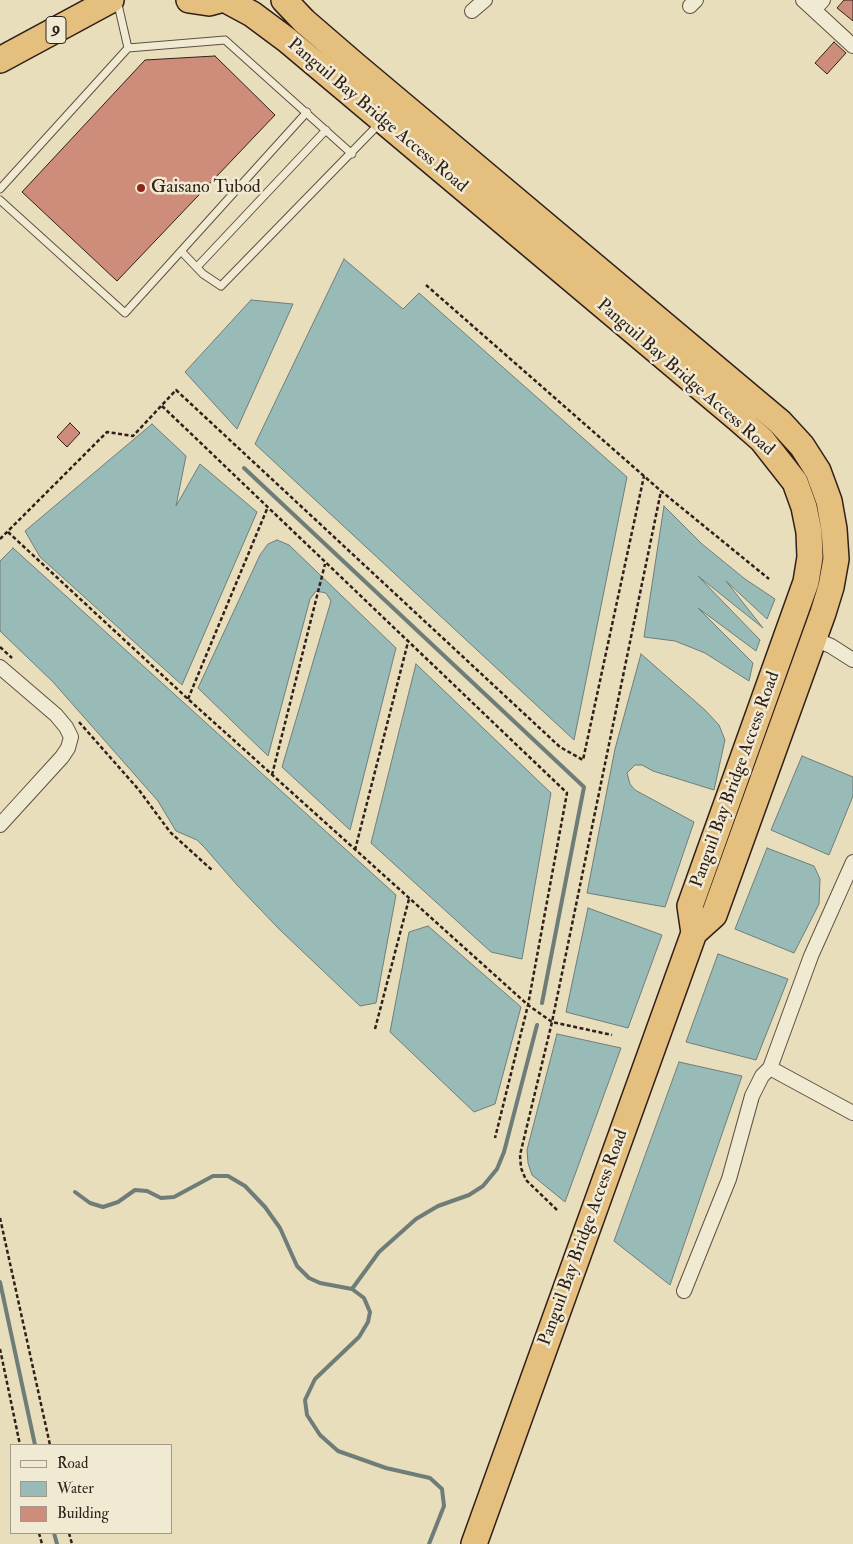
<!DOCTYPE html>
<style>
body{margin:0}
#map{position:relative;width:853px;height:1544px;overflow:hidden;background:#e8debc;font-family:"IM FELL Double Pica",serif}
canvas{display:block}
.legend{position:absolute;left:10px;top:1444px;width:162px;height:90px;box-sizing:border-box;background:#f0ead3;border:1px solid #a49989;margin:0;padding:6px 9px;list-style:none;font-size:15px;color:#31201a}
.legend li{display:flex;align-items:center;gap:10px;height:25px}
.legend b{width:25px;border:1px solid #a49989}
</style>
<div id="map">
<canvas width="853" height="1544"></canvas>
<ul class="legend">
<li><b style="height:6px;background:#f0ead3"></b>Road</li>
<li><b style="height:14px;background:#99bbb8"></b>Water</li>
<li><b style="height:14px;background:#ce8d7a"></b>Building</li>
</ul>
</div>
<script>
const ctx = document.querySelector('canvas').getContext('2d');
ctx.lineJoin = 'round';
function fillPath(path, color) { ctx.fillStyle = color; ctx.fill(path, 'evenodd'); }
const shape = rows => new Path2D(rows.map(r => 'M' + r).join(''));
function stroke(path, color, width, dash) { ctx.strokeStyle = color; ctx.lineWidth = width; ctx.lineCap = dash ? 'butt' : 'round'; ctx.setLineDash(dash || []); ctx.stroke(path); }
function label(font, color, halo, rows, align = 'center') {
  ctx.font = font + ' "IM FELL Double Pica",serif'; ctx.lineWidth = 5; ctx.setLineDash([]); ctx.textBaseline = 'middle'; ctx.strokeStyle = halo; ctx.fillStyle = color; for (const [text, x, y, turn = 0] of rows) {
    ctx.save(); ctx.translate(x, y); ctx.rotate((+turn || 0) * Math.PI / 180); ctx.textAlign = isNaN(turn) ? turn : align; if (halo) ctx.strokeText(text, 0, 0); ctx.fillText(text, 0, 0); ctx.restore();
  }
}
fillPath(shape([
 [399,117,772,430,792,453,808,476,817,504,823,531,824,558,819,585,708,897,706,896,817,584,806,477,791,454,771,431]
]), '#afc296');
const water = shape([
 [344,259,403,309,419,293,627,477,574,740,255,444,344,259],
 [251,300,293,304,237,429,185,372,251,300],
 [152,424,186,456,176,506,200,464,257,512,182,685,40,557,25,531,152,424],
 [664,506,702,544,745,579,775,599,767,619,726,581,763,628,698,576,760,640,756,651,698,608,753,663,749,681,705,653,675,641,644,637,664,506],
 [277,540,289,545,396,648,350,830,282,767,331,601,326,593,316,591,310,599,268,756,198,688,260,555,268,544,277,540],
 [13,548,396,895,376,1003,360,1006,279,929,237,885,205,848,197,840,176,831,158,801,53,682,0,631,0,561,13,548],
 [641,654,705,710,719,725,725,740,714,790,653,771,642,765,635,765,627,773,630,784,635,790,694,822,665,907,587,893,615,749,641,654],
 [416,664,551,793,522,959,491,952,371,843,416,664],
 [802,756,853,777,853,796,829,855,771,830,802,756],
 [767,848,814,866,820,879,819,904,794,953,735,929,767,848],
 [588,908,662,935,628,1028,566,1012,588,908],
 [428,926,521,1007,495,1104,474,1112,390,1032,409,932,428,926],
 [718,954,788,979,756,1060,686,1042,718,954],
 [557,1034,621,1048,565,1202,532,1175,528,1163,527,1150,557,1034],
 [679,1062,742,1076,670,1285,614,1241,679,1062]
]);
fillPath(water, '#99bbb8');
stroke(water, '#6f7d79', 1);
stroke(shape([
 [244,468,584,787,542,1003],
 [75,1192,90,1203,103,1207,118,1202,135,1190,147,1191,161,1198,174,1197,213,1176,228,1176,245,1186,265,1207,280,1228,297,1266,309,1278,320,1283,352,1289,364,1298,370,1312,368,1322,359,1337,315,1379,305,1400,307,1415,320,1435,338,1451,386,1468,430,1478,442,1489,444,1506,429,1544],
 [0,1282,35,1445],
 [352,1289,379,1252,416,1219,438,1206,469,1195,483,1186,497,1169,504,1152,537,1025],
 [54,1533,57,1544]
]), '#6f7d79', 4);
const building = shape([
 [844,0,853,0,853,21,837,8,844,0],
 [834,42,846,53,827,74,815,63,834,42],
 [215,56,275,115,117,281,22,192,145,60,215,56],
 [70,423,80,433,67,447,57,437,70,423]
]);
fillPath(building, '#ce8d7a');
stroke(building, '#31201a', 1);
const lane = shape([
 [117,0,128,48],
 [0,189,128,48,225,40,352,154],
 [0,200,125,313,307,112],
 [181,251,203,274,221,286,379,124],
 [197,267,326,130]
]);
const street = shape([
 [803,0,814,10],
 [823,0,814,10,853,46],
 [690,6,696,0],
 [472,11,485,0],
 [814,639,831,646,853,660],
 [0,667,56,715,66,727,71,737,68,748,62,757,0,825],
 [770,1068,853,1113],
 [684,1291,729,1179,752,1096,762,1076,770,1068,811,956,853,862]
]);
const highway = shape([
 [189,0,209,3,220,0],
 [226,0,252,14,287,40,738,419,762,440,795,482,804,507,809,532,810,557,806,582,690,906,694,933],
 [284,0,304,21,355,65,780,422,802,446,818,471,829,501,834,529,836,559,831,587,823,613,714,915,694,933,474,1544],
 [0,60,111,0]
]);
stroke(lane, '#5f5042', 9);
stroke(street, '#5f5042', 16);
stroke(highway, '#31201a', 28);
stroke(shape([
 [426,285,661,491,769,579],
 [162,406,567,793,528,1005,495,1138],
 [8,532,188,699,528,1005,552,1022,612,1035],
 [0,539,107,432,133,436,176,390,560,747,583,760,644,476],
 [0,647,12,658],
 [188,699,267,509],
 [79,722,139,790,170,832,213,871],
 [272,775,325,564],
 [355,850,408,642],
 [375,1029,409,899],
 [557,1210,526,1180,521,1168,520,1155,552,1022,661,491],
 [0,1218,50,1445],
 [0,1349,20,1445],
 [39,1533,42,1544],
 [69,1533,72,1544]
]), '#31201a', 2.5, [4, 2.5]);
stroke(lane, '#f0ead3', 7);
stroke(street, '#f0ead3', 14);
stroke(highway, '#e4bf7e', 25);
for (const [x, y, r, color] of [
 [141,188,5,"#8f2418"]
]) { const dot = new Path2D(); dot.arc(x, y, r, 0, 2 * Math.PI); ctx.fillStyle = color; ctx.fill(dot); stroke(dot, '#f0ead3', 2); }
for (const [x, y, w] of [
 [56,30,20]
]) { const box = new Path2D(); box.roundRect(x - w / 2, y - 13.5, w, 27, 4); ctx.fillStyle = '#f0ead3'; ctx.fill(box); stroke(box, '#31201a', 1); }
label('bold 16px', '#31201a', null, [
 ["9",56,30]
]);
label('18px', '#31201a', '#f0ead3', [
 ["Panguil Bay Bridge Access Road",377,116,40],
 ["Panguil Bay Bridge Access Road",685,378,41],
 ["Panguil Bay Bridge Access Road",736,780,-70],
 ["Panguil Bay Bridge Access Road",584,1238,-70]
]);
label('18px', '#31201a', '#f0ead3', [
 ["Gaisano Tubod",151,188]
], 'left');
</script>
